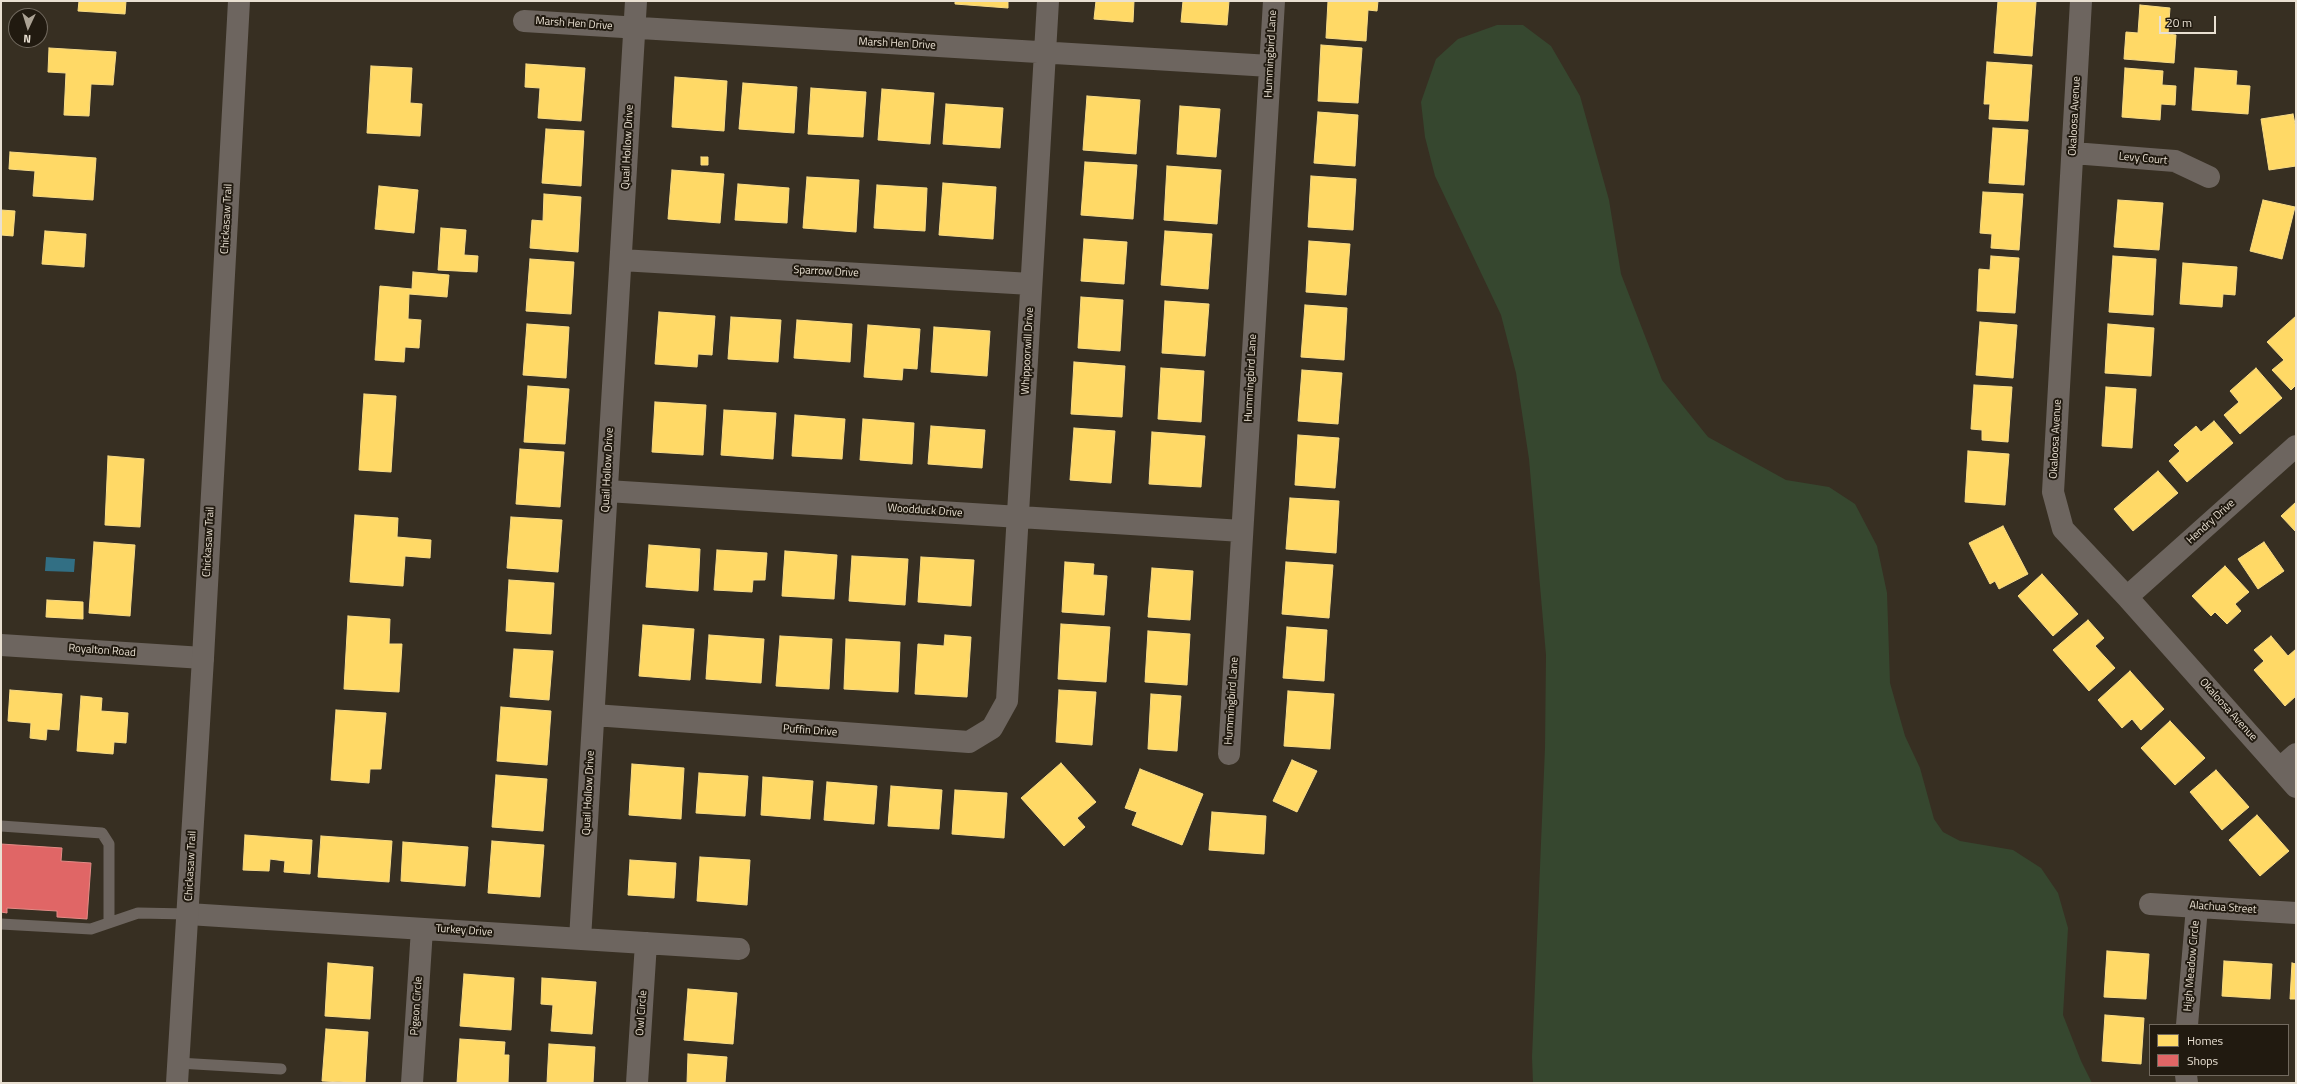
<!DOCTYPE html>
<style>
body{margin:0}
#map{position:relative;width:2297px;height:1084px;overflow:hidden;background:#372f22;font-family:"Titillium Web",sans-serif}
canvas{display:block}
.frame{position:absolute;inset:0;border:2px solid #e9e0d2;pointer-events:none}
.legend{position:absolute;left:2149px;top:1024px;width:140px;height:52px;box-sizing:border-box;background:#211a10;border:1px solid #71695e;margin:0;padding:5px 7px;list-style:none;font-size:12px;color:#e9e0d2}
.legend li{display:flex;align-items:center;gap:8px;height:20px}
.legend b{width:20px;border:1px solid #71695e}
.north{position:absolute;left:8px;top:8px;width:40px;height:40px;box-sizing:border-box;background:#211a10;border:1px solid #71695e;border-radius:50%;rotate:184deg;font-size:11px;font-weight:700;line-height:16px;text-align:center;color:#e9e0d2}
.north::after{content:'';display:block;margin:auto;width:14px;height:18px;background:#aba294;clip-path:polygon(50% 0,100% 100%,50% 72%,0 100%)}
.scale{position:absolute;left:2159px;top:16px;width:57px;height:18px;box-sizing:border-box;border:2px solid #e9e0d2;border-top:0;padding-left:5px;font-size:12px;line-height:14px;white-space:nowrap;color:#e9e0d2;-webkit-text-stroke:3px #211a10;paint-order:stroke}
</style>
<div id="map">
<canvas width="2297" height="1084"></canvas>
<div class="frame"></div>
<ul class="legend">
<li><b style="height:11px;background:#ffd966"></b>Homes</li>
<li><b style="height:11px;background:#e06666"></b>Shops</li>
</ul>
<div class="north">N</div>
<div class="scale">20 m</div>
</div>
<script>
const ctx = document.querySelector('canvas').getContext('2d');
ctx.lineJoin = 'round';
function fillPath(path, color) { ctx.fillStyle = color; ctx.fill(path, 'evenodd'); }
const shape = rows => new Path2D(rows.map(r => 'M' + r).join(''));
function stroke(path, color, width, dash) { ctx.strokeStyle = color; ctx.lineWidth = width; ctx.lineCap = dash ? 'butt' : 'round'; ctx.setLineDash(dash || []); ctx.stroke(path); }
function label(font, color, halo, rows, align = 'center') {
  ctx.font = font + ' "Titillium Web",sans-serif'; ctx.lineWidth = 4; ctx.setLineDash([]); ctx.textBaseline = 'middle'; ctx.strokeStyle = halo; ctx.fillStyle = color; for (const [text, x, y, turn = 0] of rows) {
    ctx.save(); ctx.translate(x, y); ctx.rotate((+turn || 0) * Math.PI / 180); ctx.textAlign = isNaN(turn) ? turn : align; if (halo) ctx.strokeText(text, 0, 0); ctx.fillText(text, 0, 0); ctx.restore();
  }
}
fillPath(shape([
 [1497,25,1523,25,1551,46,1580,96,1609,200,1621,274,1662,380,1708,437,1786,480,1829,487,1855,504,1877,546,1887,593,1890,683,1905,736,1920,768,1934,819,1943,832,1960,841,2013,850,2041,868,2058,893,2068,928,2063,1015,2081,1061,2092,1083,1533,1083,1532,1057,1545,748,1546,655,1529,459,1516,373,1501,315,1435,176,1425,137,1421,102,1436,59,1458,39]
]), '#36472f');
fillPath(shape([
 [46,557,75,559,74,572,45,571]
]), '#326f84');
const homes = shape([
 [79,1,126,1,125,14,78,11,79,1],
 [955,1,1008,1,1008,8,955,4,955,1],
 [1096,1,1134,1,1133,22,1094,19,1096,1],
 [1183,1,1229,1,1227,25,1181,22,1183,1],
 [1328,1,1378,1,1377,11,1368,10,1366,41,1326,38,1328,1],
 [1998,1,2036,2,2032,56,1994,53,1998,1],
 [2140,5,2170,8,2168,34,2176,35,2174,63,2124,59,2126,32,2138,33,2140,5],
 [1321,45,1362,48,1358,103,1318,101,1321,45],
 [49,48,116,52,113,85,91,84,89,116,64,115,66,73,48,72,49,48],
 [1987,62,2032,65,2028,121,1989,119,1990,104,1984,104,1987,62],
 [526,64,585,68,581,121,538,118,540,88,525,87,526,64],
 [371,66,412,68,410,103,422,104,420,136,367,133,371,66],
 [2125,68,2163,71,2162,85,2176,86,2175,105,2161,104,2160,120,2122,117,2125,68],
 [2195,68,2237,71,2236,85,2250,86,2248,114,2192,110,2195,68],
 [675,77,727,81,724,131,672,127,675,77],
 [743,83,797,87,794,133,739,129,743,83],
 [811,88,866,92,863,137,808,134,811,88],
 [882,89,934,93,930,144,878,140,882,89],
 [1087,96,1140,100,1136,154,1083,150,1087,96],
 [946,104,1003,108,1000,148,943,144,946,104],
 [1180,106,1220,109,1216,157,1177,154,1180,106],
 [1318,112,1358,115,1355,166,1314,163,1318,112],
 [2293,114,2296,129,2296,166,2269,170,2261,119,2293,114],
 [1993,128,2028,130,2024,185,1989,183,1993,128],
 [546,129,584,131,581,186,542,183,546,129],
 [10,152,96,158,93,200,33,196,35,171,9,169,10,152],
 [701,157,708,157,708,165,701,165,701,157],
 [1085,162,1137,165,1133,219,1081,215,1085,162],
 [1167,166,1221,170,1217,224,1164,220,1167,166],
 [672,170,724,174,720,223,668,219,672,170],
 [1311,176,1356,179,1353,230,1308,227,1311,176],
 [807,177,859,180,856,232,803,228,807,177],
 [943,183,996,187,993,239,939,235,943,183],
 [738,184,789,188,787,223,735,220,738,184],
 [877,185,927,188,925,231,874,228,877,185],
 [379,186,418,190,414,233,375,229,379,186],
 [1983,192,2023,194,2019,250,1991,248,1992,234,1980,233,1983,192],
 [544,194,581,197,578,252,530,248,532,220,543,221,544,194],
 [2118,200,2163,203,2159,250,2114,247,2118,200],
 [2263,200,2295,207,2282,259,2250,251,2263,200],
 [1,210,15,211,13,236,1,235,1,210],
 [441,228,466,230,464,255,478,256,477,272,438,270,441,228],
 [45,231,86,234,84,267,42,264,45,231],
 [1165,231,1212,234,1208,289,1161,285,1165,231],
 [1084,239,1127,242,1124,284,1081,281,1084,239],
 [1309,241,1350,244,1346,295,1306,292,1309,241],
 [1991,256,2019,258,2015,313,1977,311,1979,269,1990,270,1991,256],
 [2113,256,2156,259,2153,315,2109,312,2113,256],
 [530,259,574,262,571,314,526,311,530,259],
 [2183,263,2237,267,2235,295,2223,294,2222,307,2180,304,2183,263],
 [413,272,449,275,447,297,409,294,408,319,421,320,419,348,405,347,404,362,375,360,380,286,412,289,413,272],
 [1081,297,1123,300,1120,351,1078,348,1081,297],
 [1165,301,1209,304,1205,356,1162,353,1165,301],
 [1305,305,1347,308,1344,360,1301,357,1305,305],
 [659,312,715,316,712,355,698,354,697,367,655,364,659,312],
 [2296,316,2296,385,2291,390,2272,370,2284,360,2267,342,2296,316],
 [731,317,781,320,778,362,728,359,731,317],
 [797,320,852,324,850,362,794,358,797,320],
 [1980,322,2017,325,2013,378,1976,375,1980,322],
 [527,324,569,327,566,378,523,375,527,324],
 [2108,324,2154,328,2151,376,2105,373,2108,324],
 [868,325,920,329,917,369,903,368,902,380,864,377,868,325],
 [934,327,990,331,987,376,931,372,934,327],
 [1074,362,1125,366,1122,417,1071,414,1074,362],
 [1161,368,1204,371,1201,422,1158,419,1161,368],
 [2256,368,2282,398,2240,434,2224,415,2239,402,2230,391,2256,368],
 [1302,370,1342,373,1338,424,1298,421,1302,370],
 [1974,385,2012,387,2008,442,1982,440,1982,430,1971,429,1974,385],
 [528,386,569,389,565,444,524,442,528,386],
 [2106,387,2136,389,2132,448,2102,446,2106,387],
 [364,394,396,396,391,472,359,470,364,394],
 [655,402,706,405,703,455,652,452,655,402],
 [724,410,776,413,773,459,721,455,724,410],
 [795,415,845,419,842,459,792,456,795,415],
 [863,419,914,423,912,464,860,460,863,419],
 [2214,421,2233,443,2187,482,2169,461,2180,451,2174,445,2196,426,2201,432,2214,421],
 [931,426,985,430,982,468,928,464,931,426],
 [1074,428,1115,431,1111,483,1070,480,1074,428],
 [1152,432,1205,436,1201,487,1149,484,1152,432],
 [1298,435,1339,438,1335,488,1295,485,1298,435],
 [520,449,564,452,560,507,516,504,520,449],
 [1968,451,2009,454,2005,505,1965,502,1968,451],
 [108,456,144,459,140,527,105,525,108,456],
 [2158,471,2178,493,2133,531,2114,509,2158,471],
 [1290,498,1339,501,1336,553,1286,549,1290,498],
 [2296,502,2296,532,2281,516,2296,502],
 [355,515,398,518,397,537,431,540,430,558,405,556,403,586,350,582,355,515],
 [511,517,562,520,558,572,507,568,511,517],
 [2003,526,2028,574,1999,589,1995,581,1990,584,1969,543,2003,526],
 [94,542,135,545,130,616,89,613,94,542],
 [2264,542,2284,571,2258,589,2238,559,2264,542],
 [649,545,700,549,698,591,646,587,649,545],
 [717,550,767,553,765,580,753,580,752,592,714,590,717,550],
 [785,551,837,555,834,599,782,596,785,551],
 [852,556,908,559,905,605,849,601,852,556],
 [921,557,974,560,971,606,918,602,921,557],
 [1065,562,1094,564,1093,575,1107,576,1104,615,1062,612,1065,562],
 [1286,562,1333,565,1329,618,1282,614,1286,562],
 [2225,566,2249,592,2235,604,2241,611,2227,624,2215,612,2211,616,2192,596,2225,566],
 [1152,568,1193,571,1190,620,1148,617,1152,568],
 [2042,574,2078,614,2053,636,2018,596,2042,574],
 [509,580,554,583,551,634,506,631,509,580],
 [47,600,83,602,83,619,46,617,47,600],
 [348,616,390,619,389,644,402,644,399,692,344,689,348,616],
 [2088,620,2104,638,2095,646,2115,668,2089,691,2053,650,2088,620],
 [1061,624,1110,627,1106,682,1058,679,1061,624],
 [643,625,694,629,690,680,639,676,643,625],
 [1287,627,1327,630,1324,681,1283,678,1287,627],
 [1148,631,1190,634,1187,685,1145,682,1148,631],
 [709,635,764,639,761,683,706,679,709,635],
 [945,635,971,637,967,697,915,694,918,644,944,646,945,635],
 [780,636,832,639,829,689,776,686,780,636],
 [2271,636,2288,656,2296,649,2296,696,2285,706,2254,670,2264,661,2254,650,2271,636],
 [846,639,900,642,898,692,844,689,846,639],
 [514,649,553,651,549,700,510,697,514,649],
 [2130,671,2164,709,2141,730,2132,719,2122,728,2098,700,2130,671],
 [10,690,62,694,59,730,47,729,46,740,30,738,31,723,8,721,10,690],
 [1059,690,1096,692,1092,745,1056,742,1059,690],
 [1288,691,1334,694,1330,749,1284,746,1288,691],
 [1151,694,1181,696,1177,751,1148,749,1151,694],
 [81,696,102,698,101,711,128,713,126,743,114,742,113,754,77,751,81,696],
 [501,707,551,711,547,765,497,761,501,707],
 [336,710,386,713,381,769,370,769,369,783,331,780,336,710],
 [2170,721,2205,758,2175,785,2141,748,2170,721],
 [1292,760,1317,771,1297,812,1273,801,1292,760],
 [1061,763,1096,802,1077,818,1085,827,1064,846,1021,798,1061,763],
 [632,764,684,768,681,819,629,815,632,764],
 [1140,769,1203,794,1182,845,1132,825,1137,812,1125,808,1140,769],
 [2216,770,2249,807,2222,830,2190,792,2216,770],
 [699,773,748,776,745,816,696,813,699,773],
 [496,775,547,779,543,831,492,827,496,775],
 [763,777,813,781,810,819,761,815,763,777],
 [827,782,877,786,874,824,824,820,827,782],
 [891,786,942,790,939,829,888,826,891,786],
 [955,790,1007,793,1004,838,952,834,955,790],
 [1212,812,1266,816,1264,854,1209,850,1212,812],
 [2257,815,2289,851,2260,876,2229,840,2257,815],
 [245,835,312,840,310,874,284,872,285,861,270,859,269,871,243,870,245,835],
 [321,836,392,841,389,882,318,877,321,836],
 [492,841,544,845,540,897,488,893,492,841],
 [403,842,468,847,465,886,401,881,403,842],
 [700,857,750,860,747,905,697,901,700,857],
 [630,860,676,863,674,898,628,895,630,860],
 [2107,951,2149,954,2146,999,2104,997,2107,951],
 [2224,961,2272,964,2270,999,2222,996,2224,961],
 [328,963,373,967,370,1019,325,1016,328,963],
 [2292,963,2296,964,2296,999,2290,999,2292,963],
 [464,974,514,978,511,1030,460,1026,464,974],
 [542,978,596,982,592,1034,551,1031,553,1005,541,1004,542,978],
 [688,989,737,993,733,1044,684,1040,688,989],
 [2105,1015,2144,1018,2141,1064,2102,1061,2105,1015],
 [326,1029,368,1032,365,1083,322,1081,326,1029],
 [460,1039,505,1042,504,1055,509,1055,508,1083,457,1083,460,1039],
 [549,1044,595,1047,593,1083,547,1083,549,1044],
 [688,1054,727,1057,725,1083,687,1083,688,1054]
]);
fillPath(homes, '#ffd966');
stroke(homes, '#f8db86', 1);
const shops = shape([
 [1,844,62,848,61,861,91,863,87,919,57,917,57,911,7,908,7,913,1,912,1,844]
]);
fillPath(shops, '#e06666');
stroke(shops, '#e38b86', 1);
stroke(shape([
 [1,826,102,833,109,844,109,922],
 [1,924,91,929,138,913,188,914],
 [178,1063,281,1069]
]), '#6d655f', 11);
stroke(shape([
 [2081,1,2053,492,2063,529,2127,597,2296,787],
 [524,21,1270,66],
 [2073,153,2175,161,2209,177],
 [621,260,1031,284],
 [607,491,1242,531],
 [2127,597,2296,446],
 [1,645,203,658],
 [594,715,969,742,992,728,1007,701,1048,1],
 [1229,754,1274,1],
 [2280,768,2296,754],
 [2150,904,2296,913],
 [188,914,739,949],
 [580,939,636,1],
 [2187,1025,2197,907],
 [2186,1075,2187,1083],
 [412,1083,422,929],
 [637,1083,646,943]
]), '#6d655f', 22);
stroke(shape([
 [177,1083,203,658,239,1]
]), '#6d655f', 22);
label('11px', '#e9e0d2', '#211a10', [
 ["Marsh Hen Drive",574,24,4],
 ["Marsh Hen Drive",897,44,3],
 ["Hummingbird Lane",1271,54,-87],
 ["Okaloosa Avenue",2075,116,-87],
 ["Quail Hollow Drive",628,147,-87],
 ["Levy Court",2143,159,5],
 ["Chickasaw Trail",227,219,-87],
 ["Sparrow Drive",826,272,3],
 ["Whippoorwill Drive",1028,351,-87],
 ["Hummingbird Lane",1251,378,-87],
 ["Okaloosa Avenue",2056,439,-87],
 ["Quail Hollow Drive",608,470,-87],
 ["Woodduck Drive",925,511,4],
 ["Hendry Drive",2211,522,-42],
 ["Chickasaw Trail",209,542,-87],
 ["Royalton Road",102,651,4],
 ["Hummingbird Lane",1232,701,-86],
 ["Okaloosa Avenue",2228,710,48],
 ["Puffin Drive",810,731,4],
 ["Quail Hollow Drive",589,793,-87],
 ["Chickasaw Trail",191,866,-87],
 ["Alachua Street",2223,908,4],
 ["Turkey Drive",464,931,4],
 ["High Meadow Circle",2192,966,-85],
 ["Pigeon Circle",417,1006,-86],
 ["Owl Circle",642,1013,-86]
]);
</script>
